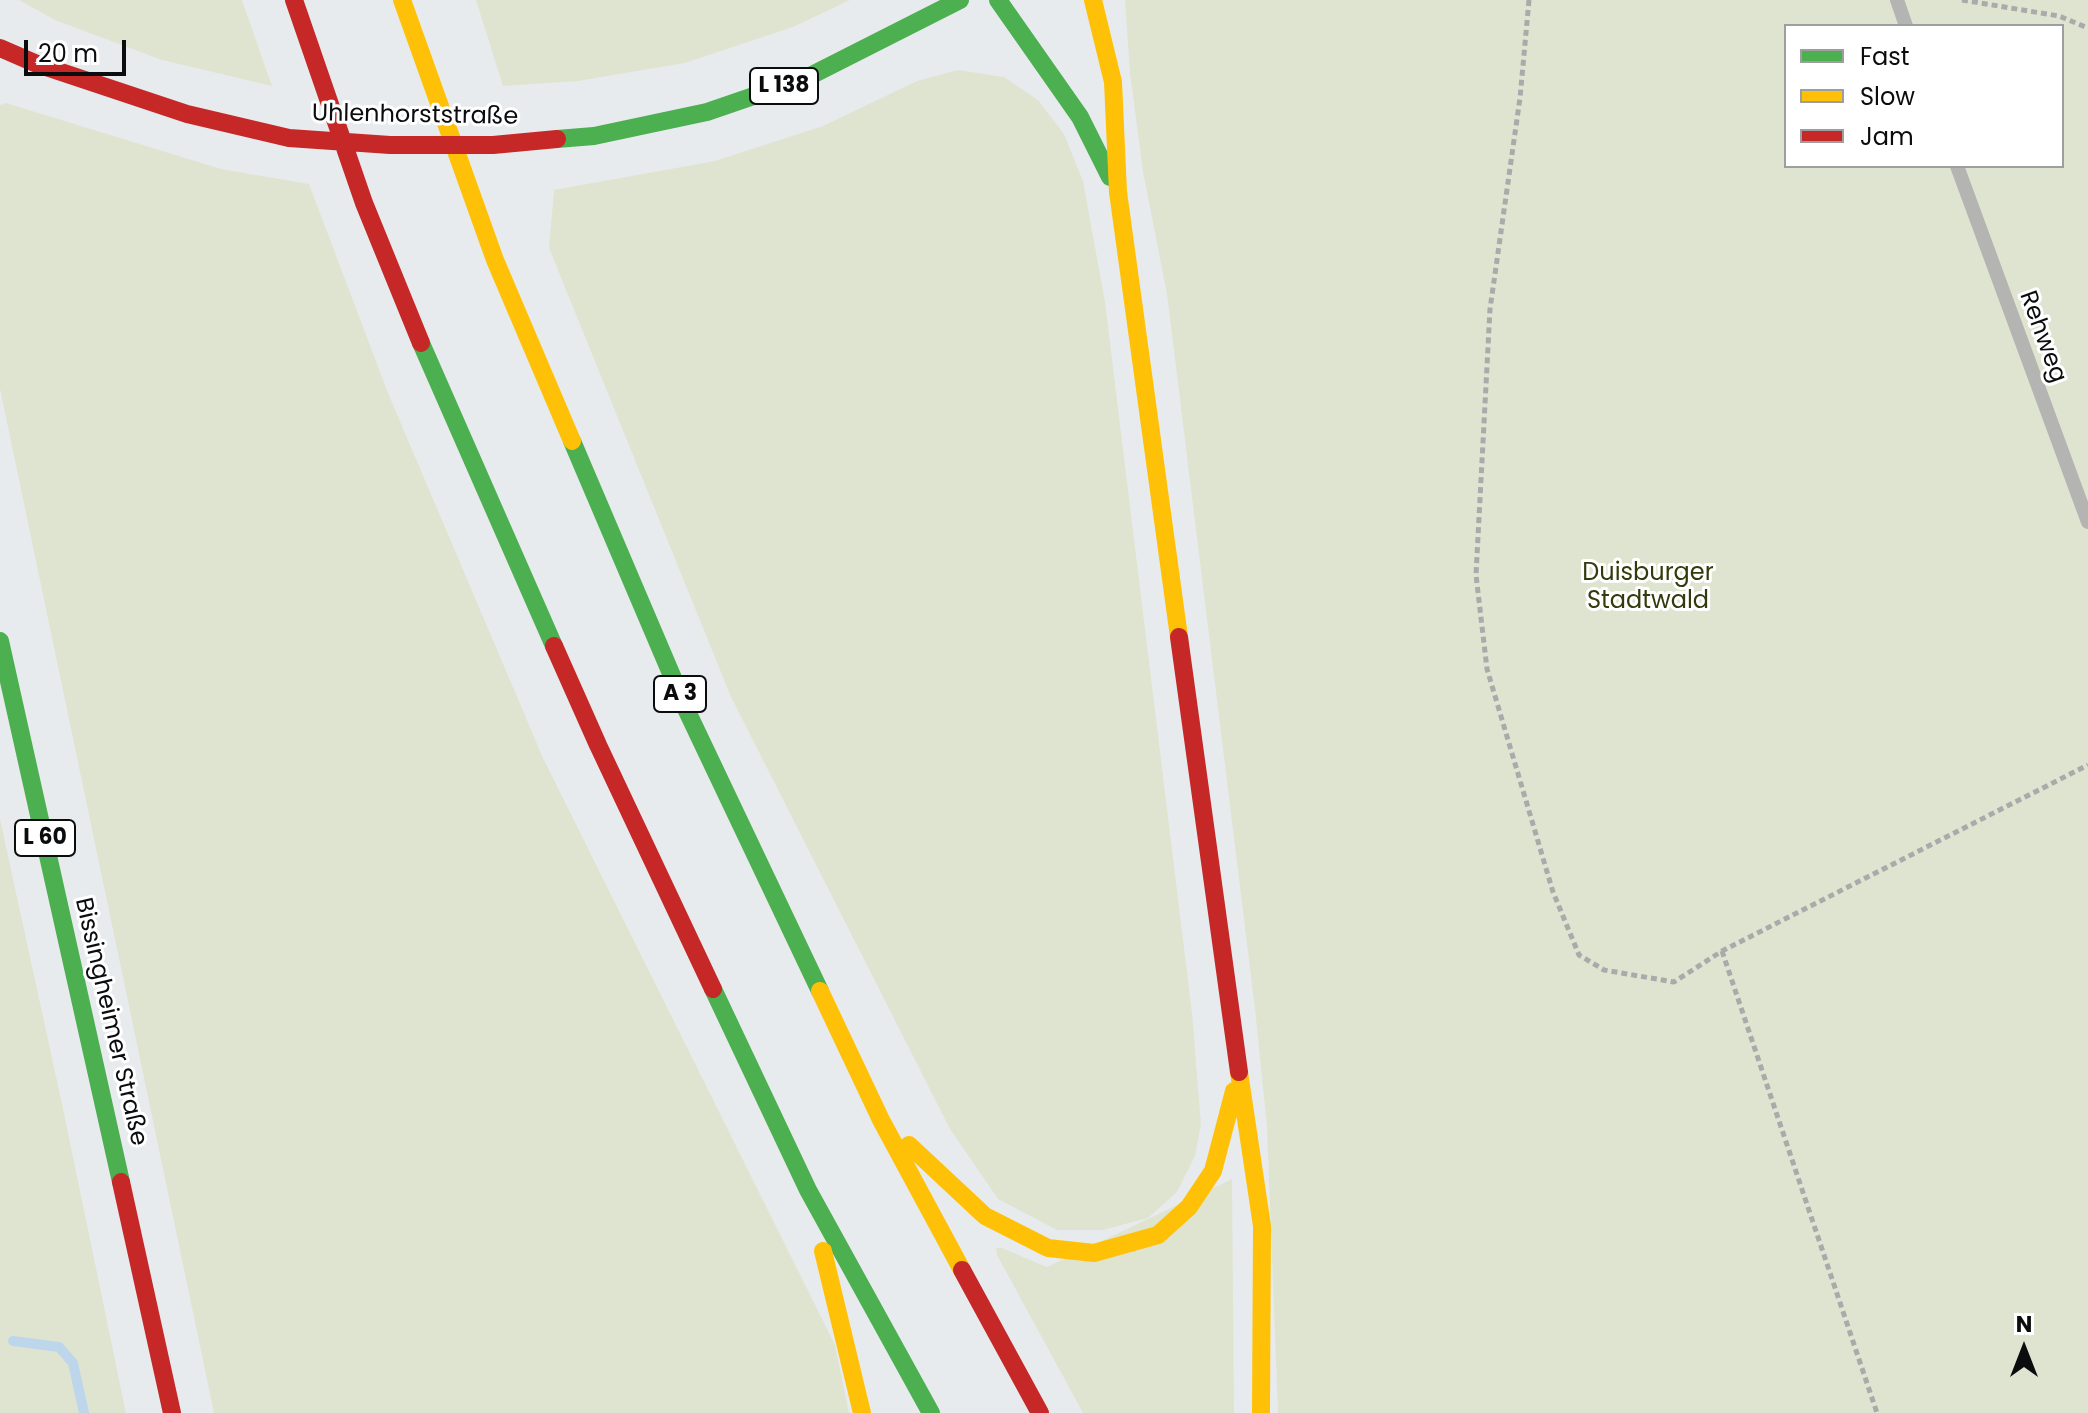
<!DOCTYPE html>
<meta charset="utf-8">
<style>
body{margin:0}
#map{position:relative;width:2088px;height:1413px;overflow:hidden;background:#e8ebee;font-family:Poppins,sans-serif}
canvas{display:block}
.legend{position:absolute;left:1784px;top:24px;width:280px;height:144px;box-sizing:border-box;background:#fff;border:2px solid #9d9e9f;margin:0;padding:10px 14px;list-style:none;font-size:24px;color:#0b0c0e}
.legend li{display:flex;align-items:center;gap:16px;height:40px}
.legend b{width:40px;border:2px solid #9d9e9f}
.north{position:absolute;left:1984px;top:1309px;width:80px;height:80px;-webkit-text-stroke:6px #fff;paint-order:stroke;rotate:0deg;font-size:22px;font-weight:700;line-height:32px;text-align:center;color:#0b0c0e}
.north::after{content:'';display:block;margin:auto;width:28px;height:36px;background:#0b0c0e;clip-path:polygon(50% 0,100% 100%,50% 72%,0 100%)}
.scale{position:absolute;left:24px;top:40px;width:102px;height:36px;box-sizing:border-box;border:4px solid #0b0c0e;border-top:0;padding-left:10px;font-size:24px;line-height:28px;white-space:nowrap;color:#0b0c0e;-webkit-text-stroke:6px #fff;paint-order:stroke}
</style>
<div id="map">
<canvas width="2088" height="1413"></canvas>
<ul class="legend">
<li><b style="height:10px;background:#4caf50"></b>Fast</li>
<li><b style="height:10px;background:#ffc107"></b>Slow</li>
<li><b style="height:10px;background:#c62828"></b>Jam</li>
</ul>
<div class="north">N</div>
<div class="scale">20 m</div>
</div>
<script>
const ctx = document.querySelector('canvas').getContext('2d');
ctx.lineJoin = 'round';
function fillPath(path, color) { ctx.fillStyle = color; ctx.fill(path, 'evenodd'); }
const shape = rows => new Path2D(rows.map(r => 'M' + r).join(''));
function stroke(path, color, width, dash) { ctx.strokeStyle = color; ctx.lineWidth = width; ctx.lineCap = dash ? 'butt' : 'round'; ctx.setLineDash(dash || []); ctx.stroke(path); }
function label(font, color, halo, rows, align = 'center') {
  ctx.font = font + ' Poppins,sans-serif'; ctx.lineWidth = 6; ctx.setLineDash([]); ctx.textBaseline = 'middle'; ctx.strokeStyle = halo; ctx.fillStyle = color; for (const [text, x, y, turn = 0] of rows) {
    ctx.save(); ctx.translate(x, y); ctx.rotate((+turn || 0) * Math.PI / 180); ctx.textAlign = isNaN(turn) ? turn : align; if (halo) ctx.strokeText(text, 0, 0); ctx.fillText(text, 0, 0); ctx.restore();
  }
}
fillPath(shape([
 [19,0,242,0,272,86,162,60,55,20],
 [476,0,850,0,793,27,685,63,578,81,503,86],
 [1125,0,2088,0,2088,1413,1278,1413,1267,1127,1255,1009,1167,294,1143,172,1130,73],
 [1786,26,2062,26,2062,166,1786,166],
 [958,70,1004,77,1038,100,1064,134,1083,181,1105,302,1192,1013,1201,1124,1195,1156,1177,1192,1148,1218,1103,1230,1057,1230,998,1199,950,1129,731,697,549,248,554,190,715,161,823,126,917,81],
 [6,103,221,169,309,184,388,393,543,758,835,1345,849,1413,214,1413,0,389,0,105],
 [0,819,62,1104,126,1413,0,1413],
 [1232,1179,1234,1413,1083,1413,997,1255,996,1248,1002,1248,1047,1267]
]), '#dfe4d0');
stroke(shape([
 [13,1341,59,1347,73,1363,84,1413]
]), '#bdd6eb', 10);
stroke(shape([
 [1529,0,1520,98,1490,309,1476,575,1487,669,1553,892,1579,955,1604,970,1674,982,1722,951,2088,765],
 [1962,0,2059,16,2088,28],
 [1722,951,1877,1413]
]), '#a9aaaa', 5, [6, 4]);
stroke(shape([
 [1897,0,1906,26],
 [1957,166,2088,522]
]), '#b4b4b3', 14);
stroke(shape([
 [998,0,1080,117,1110,177],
 [557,139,594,136,707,112,806,78,960,0],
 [421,343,554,646],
 [572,441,687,711,820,991],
 [0,641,121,1182],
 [713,989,808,1190,931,1413]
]), '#4caf50', 18);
stroke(shape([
 [402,0,495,260,572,441],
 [1093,0,1113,82,1118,192,1179,637],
 [820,991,881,1120,962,1270],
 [1239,1072,1262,1226,1261,1413],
 [909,1145,985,1216,1048,1248,1094,1253,1158,1235,1189,1207,1213,1171,1234,1091],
 [823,1251,862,1413]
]), '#ffc107', 18);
stroke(shape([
 [294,0,364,203,421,343],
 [0,48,37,64,187,114,289,138,390,145,493,145,557,139],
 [1179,637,1239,1072],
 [554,646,598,745,713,989],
 [121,1182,172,1413],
 [962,1270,1040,1413]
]), '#c62828', 18);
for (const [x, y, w] of [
 [784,86,68],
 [680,694,52],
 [45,838,60]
]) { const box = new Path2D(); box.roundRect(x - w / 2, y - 18, w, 36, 6); ctx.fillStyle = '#fff'; ctx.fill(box); stroke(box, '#0b0c0e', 2); }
label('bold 22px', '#0b0c0e', null, [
 ["L 138",784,86],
 ["A 3",680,694],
 ["L 60",45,838]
]);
label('24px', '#0b0c0e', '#fff', [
 ["Uhlenhorststraße",415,116,1],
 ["Rehweg",2042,337,70],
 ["Bissingheimer Straße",110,1022,77]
]);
label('24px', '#333a0b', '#fff', [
 ["Duisburger",1648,574],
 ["Stadtwald",1648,602]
]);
</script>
